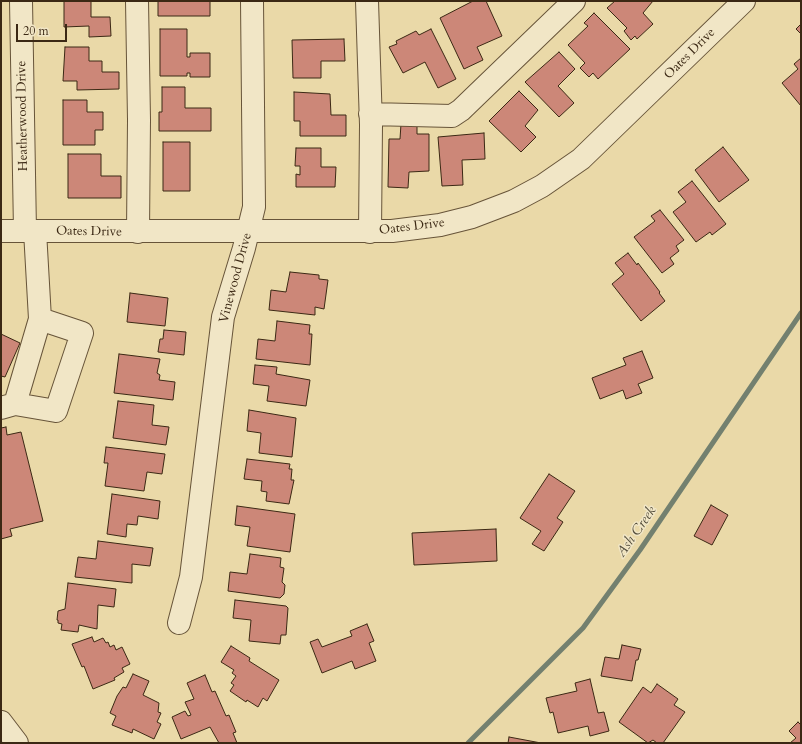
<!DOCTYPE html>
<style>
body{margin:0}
#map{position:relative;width:802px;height:744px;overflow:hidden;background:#ead9a8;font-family:Cardo,serif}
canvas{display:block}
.frame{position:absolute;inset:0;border:2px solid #3b2814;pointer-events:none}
.scale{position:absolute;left:16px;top:24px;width:51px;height:18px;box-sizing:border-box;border:2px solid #3b2814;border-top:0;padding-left:5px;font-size:12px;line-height:14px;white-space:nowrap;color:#3b2814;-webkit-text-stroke:3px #f1e6c6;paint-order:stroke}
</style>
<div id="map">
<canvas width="802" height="744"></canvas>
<div class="frame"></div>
<div class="scale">20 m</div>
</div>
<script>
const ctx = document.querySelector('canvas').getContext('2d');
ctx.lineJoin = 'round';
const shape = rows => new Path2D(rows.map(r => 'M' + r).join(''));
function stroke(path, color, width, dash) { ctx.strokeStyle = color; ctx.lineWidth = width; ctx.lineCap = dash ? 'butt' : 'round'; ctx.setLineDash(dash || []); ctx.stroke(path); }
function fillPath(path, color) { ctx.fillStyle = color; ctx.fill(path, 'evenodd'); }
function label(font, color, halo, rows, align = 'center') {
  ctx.font = font + ' Cardo,serif'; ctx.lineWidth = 3; ctx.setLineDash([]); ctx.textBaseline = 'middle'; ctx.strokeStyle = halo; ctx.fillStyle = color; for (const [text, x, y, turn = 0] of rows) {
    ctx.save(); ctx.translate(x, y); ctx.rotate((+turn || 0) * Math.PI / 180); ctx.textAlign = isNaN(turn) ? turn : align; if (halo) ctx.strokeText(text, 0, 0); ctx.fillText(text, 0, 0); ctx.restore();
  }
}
stroke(shape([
 [468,743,583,628,640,550,801,313]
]), '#73806f', 5);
const building = shape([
 [64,1,91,1,91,17,110,17,111,36,89,37,89,26,64,27,64,1],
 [158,1,210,1,210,16,158,16,158,1],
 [473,1,486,1,502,36,477,47,483,60,464,69,440,18,473,1],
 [615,1,653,1,643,13,653,24,637,39,635,36,631,40,624,31,627,28,607,8,615,1],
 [594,13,630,49,598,79,593,73,589,77,580,68,585,63,568,45,588,26,584,23,594,13],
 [801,24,801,34,796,29,801,24],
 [160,29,187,29,187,57,190,57,190,53,210,53,210,77,190,77,190,73,187,73,187,76,160,76,160,29],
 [431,29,456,79,438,88,425,62,403,73,389,47,397,44,396,41,416,31,419,35,431,29],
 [344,39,345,61,321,61,321,78,293,78,292,40,344,39],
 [65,47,89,47,89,61,102,61,102,72,119,72,119,89,77,90,77,81,63,81,65,47],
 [559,52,575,69,558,86,574,103,559,117,525,82,559,52],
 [801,58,801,106,782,83,798,69,794,64,801,58],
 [162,87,185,87,185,108,211,108,211,131,159,131,159,112,162,112,162,87],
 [519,91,538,110,525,126,536,137,521,152,489,121,519,91],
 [294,92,330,94,331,115,346,115,346,136,300,136,300,121,294,121,294,92],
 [63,100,87,100,87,112,103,112,103,130,95,130,95,145,63,145,63,100],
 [401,124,417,124,417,134,429,134,429,171,409,172,408,188,388,187,389,139,400,139,401,124],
 [484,133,485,159,462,160,463,185,442,186,438,137,484,133],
 [163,142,190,142,190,191,163,191,163,142],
 [723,147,749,180,719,202,695,170,723,147],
 [296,148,321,148,321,167,336,167,335,187,296,187,296,174,300,175,300,166,295,166,296,148],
 [68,154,101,154,101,176,121,176,121,198,68,198,68,154],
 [692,181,726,224,712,235,710,232,696,242,673,212,686,202,678,192,692,181],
 [660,210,684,240,676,246,679,251,670,258,674,264,662,273,634,237,655,221,651,216,660,210],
 [628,253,637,265,638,263,660,292,659,293,665,301,641,321,612,284,624,274,615,263,628,253],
 [290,272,319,275,319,279,328,280,324,309,315,307,315,315,269,310,271,290,286,292,290,272],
 [130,293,168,298,165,326,127,322,130,293],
 [277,321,310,325,309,334,312,334,310,365,256,359,258,339,275,341,277,321],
 [164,330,186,332,184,355,158,352,160,339,163,339,164,330],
 [1,334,20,343,5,377,1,376,1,334],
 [642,351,653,378,638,384,642,393,626,399,623,390,600,399,592,378,626,365,623,358,642,351],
 [119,354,160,359,157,373,160,375,159,380,175,382,173,400,114,393,119,354],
 [255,365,277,367,276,374,310,380,306,406,267,401,269,386,253,384,255,365],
 [118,401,154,405,152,425,169,427,166,445,113,438,118,401],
 [249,410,296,418,292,457,259,453,261,433,247,431,249,410],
 [6,427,7,435,21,432,43,521,10,529,12,536,1,539,1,428,6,427],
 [106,447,165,454,162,474,147,472,144,491,105,486,108,463,104,463,106,447],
 [247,459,290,464,289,469,292,469,291,480,294,480,289,504,266,501,267,492,261,491,262,481,244,479,247,459],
 [549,474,575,491,557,518,563,522,544,551,532,544,541,531,520,518,549,474],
 [112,494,160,501,158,519,138,516,137,525,127,524,126,537,107,534,112,494],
 [711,505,728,515,712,545,694,536,711,505],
 [237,506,295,514,290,552,247,546,250,527,235,525,237,506],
 [496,529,497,561,414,565,412,533,496,529],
 [98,541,153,548,150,566,132,564,132,583,75,577,78,557,96,559,98,541],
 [250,554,281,558,280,567,284,568,282,582,285,585,284,594,280,598,228,591,230,572,247,574,250,554],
 [68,583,116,589,114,607,98,605,97,629,79,625,78,632,61,630,62,624,58,623,58,620,57,620,58,611,65,609,68,583],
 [235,600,286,606,288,608,286,635,281,635,280,644,249,641,251,620,233,618,235,600],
 [367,624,374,641,369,643,376,661,355,669,352,661,322,673,310,642,318,639,322,647,352,636,350,631,367,624],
 [92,637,94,642,103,638,106,643,108,642,110,647,114,645,116,650,122,647,130,664,122,668,124,672,114,678,115,680,93,689,84,666,82,667,72,644,92,637],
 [622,645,641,649,638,660,636,660,632,681,601,676,605,657,619,659,622,645],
 [231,646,250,658,249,661,279,680,267,701,263,698,258,707,247,700,246,702,230,691,234,685,231,683,236,676,232,673,234,670,221,662,231,646],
 [133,674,149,681,143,695,159,703,158,712,161,713,157,722,161,724,154,739,133,729,132,733,112,725,116,716,110,713,117,696,123,687,126,688,133,674],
 [205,675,212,692,215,691,226,716,229,715,236,732,233,733,237,743,219,743,210,727,181,739,172,717,185,711,188,716,191,715,185,702,194,699,187,683,205,675],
 [590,679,598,713,604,712,609,731,590,736,588,726,558,733,553,712,550,713,546,698,577,691,575,683,590,679],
 [657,684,678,699,674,705,685,712,663,743,657,743,653,740,648,743,619,722,643,687,651,693,657,684],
 [798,722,801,725,801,743,790,743,796,738,789,731,798,722],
 [509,737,541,743,508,743,509,737]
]);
fillPath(building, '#cc8778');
stroke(building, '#3b2814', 1);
const minor = shape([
 [21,1,25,231],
 [137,1,139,120,138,232],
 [367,1,371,125,370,232],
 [370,114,452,116,461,110,574,1],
 [1,231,392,231,440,225,472,217,514,201,542,186,581,159,744,1],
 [15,404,56,411,82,333,40,319],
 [1,408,15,404,40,319,35,231],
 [179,623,191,577,223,317,244,248,254,207,252,1],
 [1,722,17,743]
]);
stroke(minor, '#675439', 24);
stroke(minor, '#f1e6c6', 22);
label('13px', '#3b2814', '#f1e6c6', [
 ["Oates Drive",690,54,-45],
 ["Heatherwood Drive",23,116,-91],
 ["Oates Drive",412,227,-7],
 ["Oates Drive",89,232,1],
 ["Vinewood Drive",236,278,-75]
]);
label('italic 14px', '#524c3a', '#f1e6c6', [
 ["Ash Creek",637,532,-55]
]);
</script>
